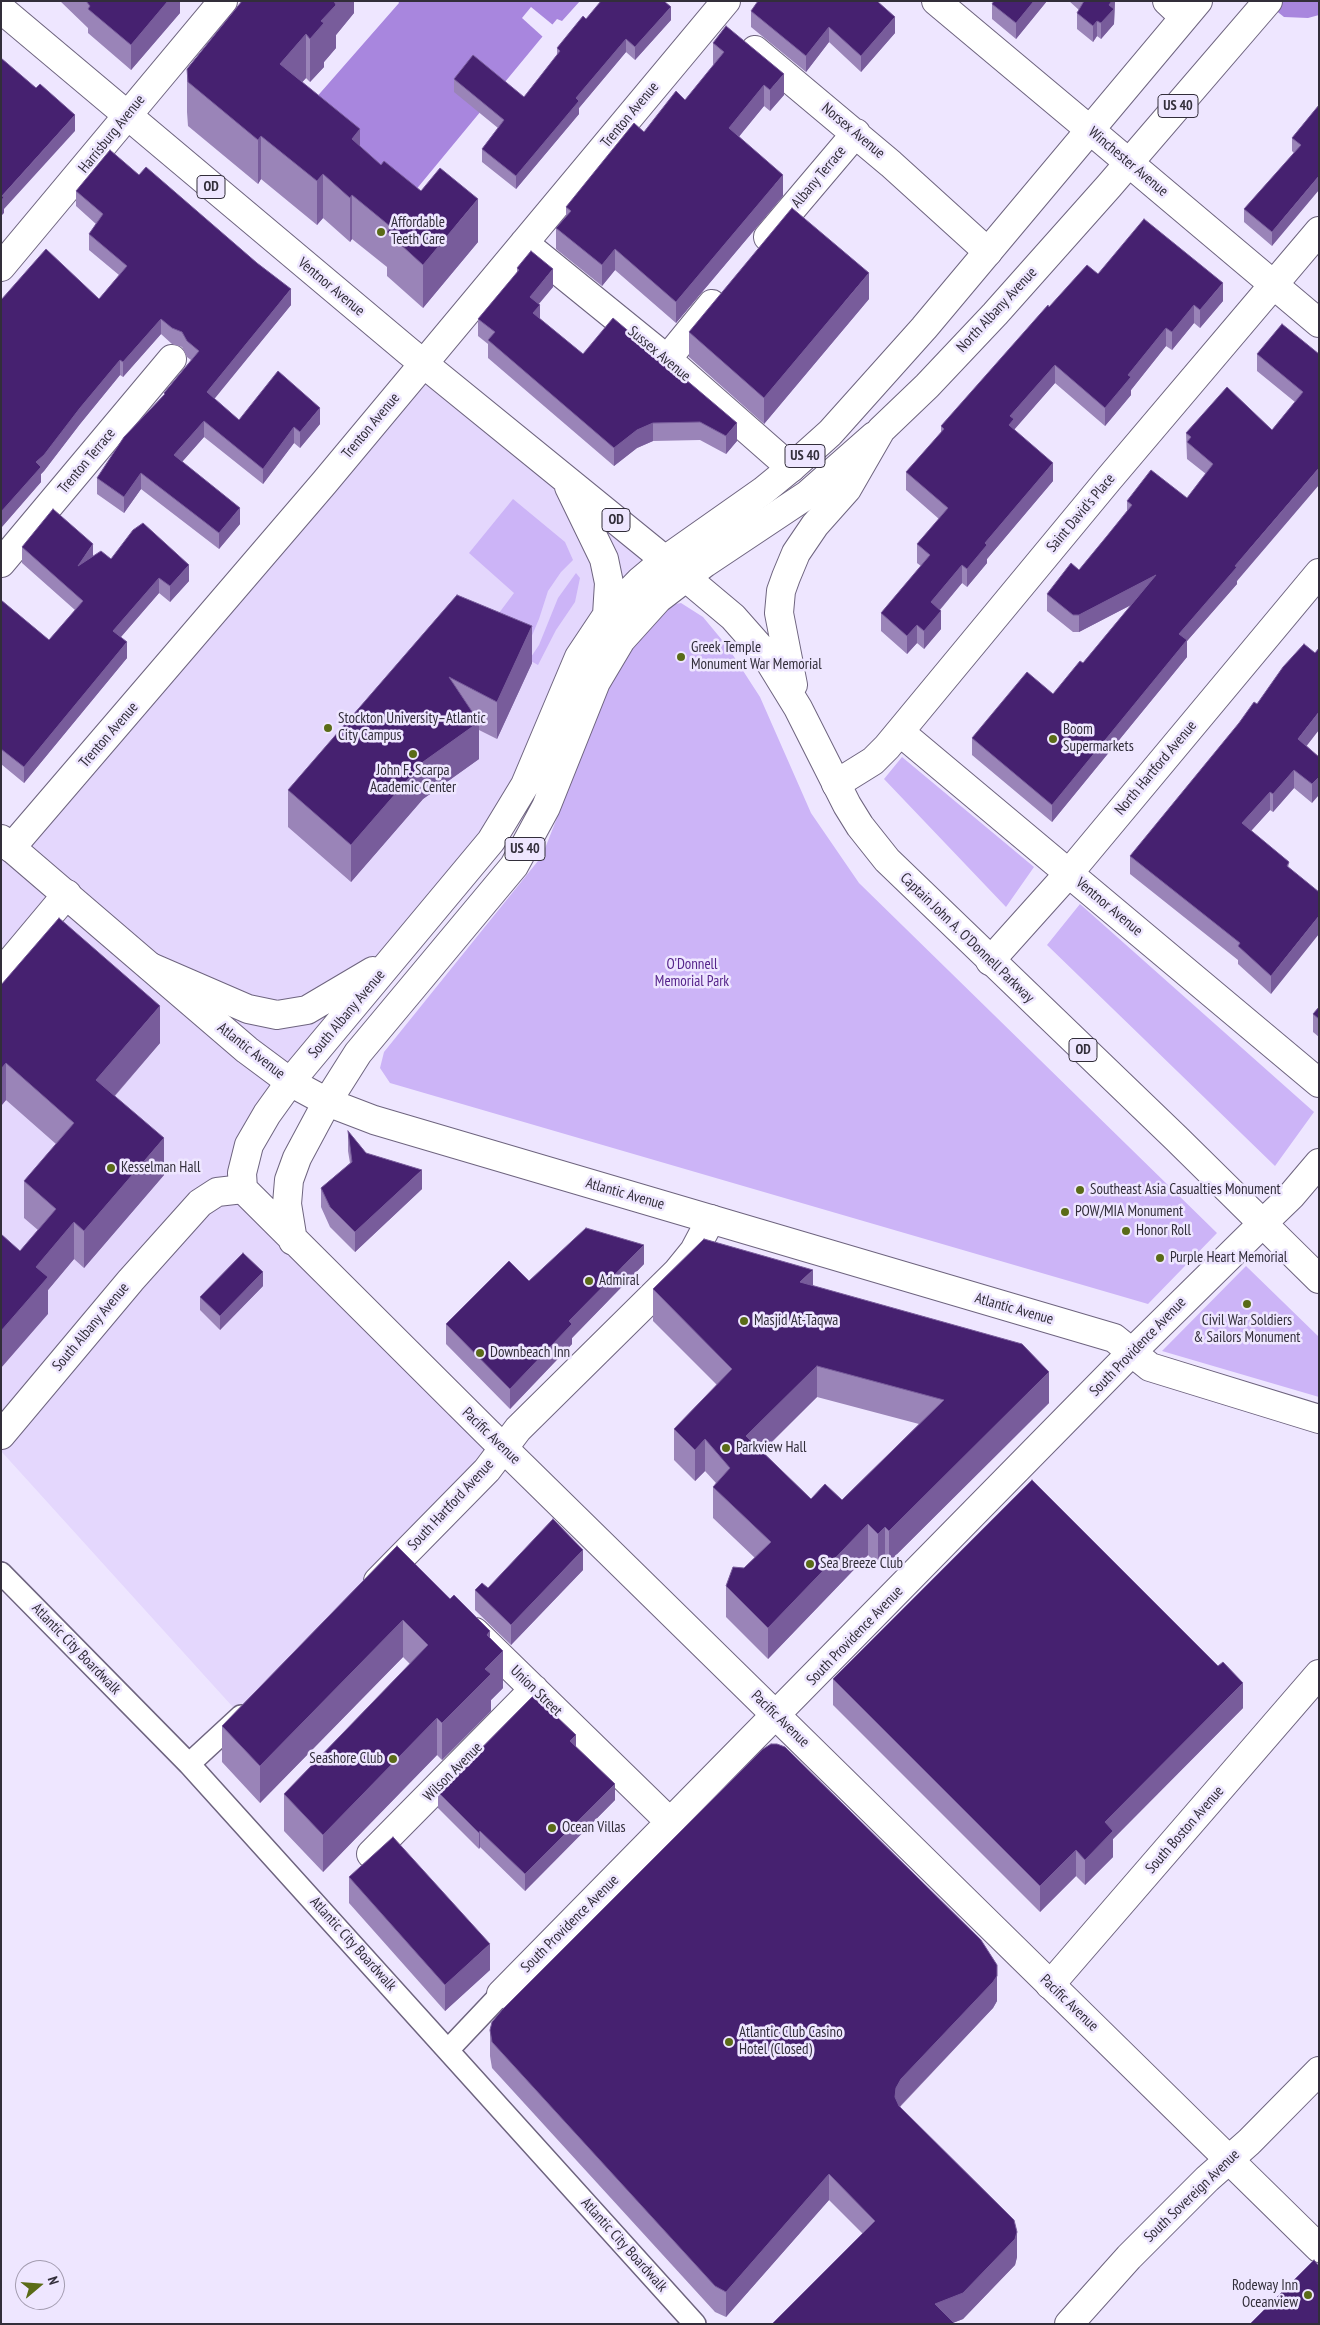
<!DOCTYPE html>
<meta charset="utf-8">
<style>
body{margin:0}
#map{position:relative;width:1320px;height:2325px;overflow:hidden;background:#eee6ff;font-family:"PT Sans Narrow",sans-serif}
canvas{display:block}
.frame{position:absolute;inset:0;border:2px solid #322e3a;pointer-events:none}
.north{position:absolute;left:15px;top:2260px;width:50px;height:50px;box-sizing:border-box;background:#eee6ff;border:1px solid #a39cb0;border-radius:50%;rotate:72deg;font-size:14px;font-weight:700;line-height:20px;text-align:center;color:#322e3a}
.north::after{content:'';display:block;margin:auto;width:18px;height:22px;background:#5a6b17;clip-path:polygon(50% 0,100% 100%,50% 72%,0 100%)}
</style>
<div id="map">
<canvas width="1320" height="2325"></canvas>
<div class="frame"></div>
<div class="north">N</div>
</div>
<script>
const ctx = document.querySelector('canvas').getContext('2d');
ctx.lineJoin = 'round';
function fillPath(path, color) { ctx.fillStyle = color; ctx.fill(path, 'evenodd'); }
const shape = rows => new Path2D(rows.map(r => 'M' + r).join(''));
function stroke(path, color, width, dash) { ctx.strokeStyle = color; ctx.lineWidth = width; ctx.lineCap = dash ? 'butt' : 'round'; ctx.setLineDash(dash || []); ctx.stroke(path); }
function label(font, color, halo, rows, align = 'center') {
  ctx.font = font + ' "PT Sans Narrow",sans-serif'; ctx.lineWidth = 5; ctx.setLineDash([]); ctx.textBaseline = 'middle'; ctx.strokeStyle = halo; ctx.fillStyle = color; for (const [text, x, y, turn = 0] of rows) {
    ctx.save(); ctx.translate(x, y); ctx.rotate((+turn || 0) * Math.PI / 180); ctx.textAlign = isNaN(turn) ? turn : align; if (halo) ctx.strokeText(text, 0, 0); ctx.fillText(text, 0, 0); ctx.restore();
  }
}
fillPath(shape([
 [422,363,665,560,525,785,332,1031,242,1173,504,1447,241,1716,1,1451,1,839]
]), '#e4d7fd');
fillPath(shape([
 [513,499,565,542,573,560,561,572,548,591,539,619,528,645,484,633,514,593,469,553],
 [576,573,580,578,575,602,556,630,538,665,529,660,539,645,558,598],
 [681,603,703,617,727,646,760,697,811,813,859,883,1217,1233,1148,1304,390,1083,380,1068,384,1052,542,856,616,668,654,619,670,605],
 [902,757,1034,867,1006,907,884,779],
 [1080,904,1314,1112,1275,1166,1047,945],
 [1246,1266,1319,1337,1319,1397,1162,1351]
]), '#ccb4f7');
fillPath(shape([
 [398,1,580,1,562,21,557,19,400,209,300,116,399,3],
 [1264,1,1319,1,1319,15,1308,18,1284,17]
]), '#a886de');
fillPath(shape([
 [531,7,553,25,543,37,522,18]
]), '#eee6ff');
const pedestrian = shape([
 [1,1573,189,1764,695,2324],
 [189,1764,241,1716],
 [449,2049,501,1994]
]);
const minor = shape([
 [936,1,1090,130],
 [1167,1,1184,17],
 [755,50,891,164,988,252],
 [768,237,856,133],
 [524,243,667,359,791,468],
 [1,267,223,1],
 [667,359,712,304],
 [1,563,172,359],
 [900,732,1319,1083],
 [836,784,873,761,887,747,1108,480,1319,231],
 [11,848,324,483,726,1],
 [990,961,1069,873,1319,573],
 [1,973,67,894],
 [1262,1224,1291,1196,1319,1163],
 [1,1435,131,1280,200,1203,217,1192,243,1189],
 [378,1581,487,1470,518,1429,677,1272,694,1251,711,1219],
 [475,1632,671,1823],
 [371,1854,534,1689],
 [1050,1985,1319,1674],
 [501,1994,1132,1352],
 [1069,2324,1129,2257,1207,2179,1249,2142,1319,2071]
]);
const tertiary = shape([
 [1090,130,1319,323],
 [290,1082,267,1114,249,1145,242,1173,243,1189,487,1432,1319,2248],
 [293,1241,287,1204,289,1180,297,1158,327,1102]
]);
const secondary = shape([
 [1,839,247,1050,290,1082]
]);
const primary = shape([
 [1,9,408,351,665,560,640,581,607,615,579,657,525,785,491,841,290,1082,327,1102,374,1120,1114,1338,1150,1367,1319,1419],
 [569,487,604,559,609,583,607,615],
 [151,967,248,1009,277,1015,307,1010,373,971],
 [327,1102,358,1053,514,866,546,807,596,682,621,640,658,599,705,563,807,495,874,436],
 [1132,1352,1262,1224]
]);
const trunk = shape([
 [1198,1,924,328,830,433,791,468,763,491,665,560,733,617,763,651,798,708,847,805,860,826,887,860,1177,1139,1319,1279],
 [793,685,779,613,781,591,786,577,796,553,815,525,847,489,881,430,927,386,995,314,1109,186,1268,1]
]);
stroke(pedestrian, '#6e647f', 24);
stroke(minor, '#6e647f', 30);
stroke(tertiary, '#6e647f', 30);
stroke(secondary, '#6e647f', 30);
stroke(primary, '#6e647f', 30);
stroke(trunk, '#6e647f', 30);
stroke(pedestrian, '#fff', 21);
stroke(minor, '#fff', 28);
stroke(tertiary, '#fff', 28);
stroke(secondary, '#fff', 28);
stroke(primary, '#fff', 28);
stroke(trunk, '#fff', 28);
fillPath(shape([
 [60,1,180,1,180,13,131,70,88,33,88,28],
 [354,1,354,13,336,35,336,48,324,62,324,67,310,82,306,78,302,82,360,146,381,165,478,242,423,308,387,276,387,267,352,239,350,242,323,218,317,225,261,179,258,184,188,126,187,112,187,69],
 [994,1,1047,1,1016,39,992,19,992,4],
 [1069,1,1115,1,1114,24,1101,39,1097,36,1093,42,1077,29,1077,13,1079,10],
 [751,11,895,33,861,72,829,42,806,72,751,27],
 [586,19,671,20,635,60,626,52,579,108,579,114,516,189,482,162,482,149,498,128,454,92,454,79,524,97,557,55,557,48],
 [713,43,784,95,770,111,764,106,739,136,783,196,676,323,615,270,602,286,556,249,556,228,566,216,566,207,644,132,685,100,714,65,713,64],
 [1319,105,1272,246,1244,222,1244,209,1294,153,1292,151,1292,138],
 [76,191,291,305,214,398,239,420,320,424,300,448,294,443,263,484,204,437,182,462,240,524,219,549,141,489,124,513,97,494,97,478,164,396,164,393,191,360,187,357,182,347,172,344,161,334,123,377,120,375,80,424,44,471,41,474,41,482,1,528,99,299,119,275,89,250,89,234,96,224,76,206],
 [517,268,553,287,539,304,540,319,583,354,737,441,726,454,700,440,653,441,637,448,614,466,488,358,488,344,478,336,478,319,517,273],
 [1098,274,1223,301,1200,328,1194,323,1172,350,1166,346,1131,390,1131,395,1105,426,1055,383,1014,429,1053,481,987,559,987,563,967,587,962,583,940,610,941,629,924,649,917,643,907,654,881,631,881,613,921,566,917,563,917,544,939,519,906,490,906,472,941,433,941,426,1049,307],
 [869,299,764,424,689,357,689,332],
 [1257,354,1319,354,1237,581,1237,584,1187,641,1187,657,1052,822,972,755,972,738,1053,694,1083,663,1131,605,1079,632,1073,632,1047,611,1047,594,1079,570,1127,512,1127,501,1187,498,1206,474,1187,459,1186,433,1272,430,1295,402,1257,371],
 [22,547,93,556,111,559,189,581,170,602,159,593,121,637,127,658,24,783,1,764,1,600,49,640,75,610,22,563],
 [457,595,532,663,497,739,479,730,479,759,423,799,351,882,288,827,288,790],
 [1307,746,1319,757,1312,803,1294,788,1273,812,1270,810,1251,831,1289,862,1271,994,1238,964,1238,960,1130,874,1130,856],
 [1,985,160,1043,115,1096,164,1175,84,1268,74,1259,48,1290,48,1314,20,1251,38,1230,24,1218,24,1181,56,1144,6,1100,1,1106],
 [1319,1007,1319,1037,1313,1032,1313,1014],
 [348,1131,366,1153,422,1189,355,1252,330,1227,321,1207,321,1188,350,1163,348,1151],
 [644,1264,572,1338,572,1344,510,1409,446,1344,446,1324,529,1281],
 [263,1286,220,1330,200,1310,200,1297],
 [813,1286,1049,1403,889,1562,885,1558,878,1565,868,1555,768,1659,726,1617,726,1586,755,1558,713,1518,713,1487,716,1483,705,1471,695,1481,674,1460,674,1429,717,1385,653,1321,653,1289],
 [817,1397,919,1424,842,1500,811,1499,762,1452],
 [397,1546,490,1638,503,1688,491,1700,491,1711,442,1760,437,1755,323,1872,284,1831,284,1794,410,1664,403,1657,260,1803,222,1762,222,1726],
 [583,1570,511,1645,475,1610,475,1590],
 [833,1679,1243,1708,1113,1839,1113,1857,1085,1885,1076,1876,1040,1912,833,1705],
 [576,1747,615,1800,525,1891,480,1847,479,1849,438,1808,438,1792],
 [349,1877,490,1970,445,2011,349,1903],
 [997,1991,997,2001,993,2008,900,2107,1017,2257,1015,2265,963,2319,953,2323,863,2234,829,2200,726,2317,715,2312,492,2068,490,2056,490,2030]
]), '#9a84b8');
fillPath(shape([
 [168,1,180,1,180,13,131,70,131,45],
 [332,1,354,1,354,13,336,35,336,48,324,62,324,67,310,82,310,39,321,21],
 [1034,1,1047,1,1016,39,1016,23],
 [1112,1,1115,1,1114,24,1101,39,1101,23,1109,5],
 [671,7,671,20,635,60,635,47],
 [895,17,895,33,861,72,861,56],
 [1097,21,1097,36,1093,42,1093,26],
 [829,27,829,42,806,72,806,56],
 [306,34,306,78,280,107,280,64],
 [626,39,626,52,579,108,579,114,516,189,516,176,576,98],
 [784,74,784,95,770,111,770,90],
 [764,85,764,106,729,149,729,128],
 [75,115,75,131,4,209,4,213,1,216,1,201,2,196],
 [360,129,360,173,352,139],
 [261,136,261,179,258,184,258,140],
 [323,174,323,218,317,225,317,181],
 [783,175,783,196,676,323,676,302],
 [1319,176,1319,190,1272,246,1272,232],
 [352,195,352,239,350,242,350,198],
 [478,199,478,242,423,308,423,265],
 [615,249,615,270,602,286,602,265],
 [553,269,553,287,530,314,530,297],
 [869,273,869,299,764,424,764,398],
 [1223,283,1223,301,1200,328,1200,310],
 [291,289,291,305,207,408,207,392],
 [540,305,540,322,533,313],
 [1194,305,1194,323,1172,350,1172,332],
 [161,319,161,334,123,377,123,362],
 [1166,328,1166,346,1131,390,1131,395,1105,426,1105,408,1128,375],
 [120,360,120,375,80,424,44,471,41,474,41,482,1,528,1,512,36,462,80,408],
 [1055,365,1055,383,1014,430,1009,425,1010,416],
 [320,408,320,424,300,448,300,432],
 [204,421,204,437,174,471,174,455],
 [653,423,653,441,637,448,614,466,614,448,637,430],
 [737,423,737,441,726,454,726,436],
 [294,427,294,443,263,484,263,469],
 [1053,463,1053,481,987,559,987,563,967,587,967,569,985,543],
 [1319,468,1319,485,1237,581,1237,584,1187,641,1187,657,1052,822,1052,805,1179,634,1235,566],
 [141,473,141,489,124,513,124,497],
 [240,508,240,524,219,549,219,533],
 [93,544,93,559,78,566],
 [189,565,189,581,170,602,170,586],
 [962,565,962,583,931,620,931,602],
 [1156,575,1156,592,1079,632,1079,615],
 [159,578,159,593,113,646,113,631],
 [941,611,941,629,924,649,924,631],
 [917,625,917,643,907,654,907,636],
 [532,626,532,663,497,739,497,702],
 [127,642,127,658,24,783,24,767],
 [1319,712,1319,730,1298,757,1298,739],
 [479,722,479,759,423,799,351,882,351,845,423,762],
 [1294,770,1294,788,1273,812,1273,794],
 [1319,777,1319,795,1312,803,1312,784],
 [1270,792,1270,810,1242,841,1242,823],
 [1319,916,1319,934,1271,994,1271,976],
 [160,1006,160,1043,96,1117,96,1080],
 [6,1063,6,1100,1,1106,1,1069],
 [164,1138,164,1175,84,1268,84,1231],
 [422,1170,422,1189,355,1252,355,1232],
 [74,1222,74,1259,48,1290,48,1314,1,1368,1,1331,36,1267],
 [644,1245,644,1264,572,1338,572,1344,510,1409,510,1389,569,1321],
 [813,1270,813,1301,800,1282],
 [263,1272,263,1286,220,1330,220,1316],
 [817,1366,817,1397,746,1467,746,1436],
 [1049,1372,1049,1403,889,1562,889,1531],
 [705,1439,705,1471,695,1481,695,1450],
 [868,1524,868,1555,768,1659,768,1628],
 [885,1527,885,1558,878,1565,878,1534],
 [583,1550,583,1570,511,1645,511,1625],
 [403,1620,403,1657,260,1803,260,1766],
 [490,1631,490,1664,503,1651,503,1688,491,1700,491,1711,442,1760,442,1723,487,1635],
 [1243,1683,1243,1708,1113,1839,1113,1857,1085,1885,1085,1860,1105,1822],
 [437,1718,437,1755,323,1872,323,1835],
 [576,1735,576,1751,570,1741],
 [615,1784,615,1800,525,1891,525,1874],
 [480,1831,480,1847,479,1849,479,1833],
 [1076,1850,1076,1876,1040,1912,1040,1886],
 [490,1944,490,1970,445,2011,445,1985],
 [997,1965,997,2001,993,2008,901,2105,896,2114,895,2097,896,2088,901,2079],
 [829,2174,829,2200,726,2317,726,2292],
 [1017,2232,1017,2257,1015,2265,963,2319,950,2324,935,2304]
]), '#785c9b');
const building = shape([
 [86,1,168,1,131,45,88,9,90,6,86,1],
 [242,1,334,1,336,5,321,21,324,23,310,39,306,34,280,64,360,129,352,139,381,165,384,161,421,191,440,168,478,199,423,265,387,232,391,227,352,195,350,198,323,174,317,181,261,136,258,140,188,82,187,69,242,1],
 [601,1,664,1,671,7,635,47,626,39,576,98,579,101,516,176,482,149,504,120,454,79,473,55,524,97,560,51,557,48,583,16,586,19,601,1],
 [758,1,877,1,895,17,861,56,829,27,806,56,751,11,758,1],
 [994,1,1034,1,1016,23,992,4,994,1],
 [1084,1,1112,1,1109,5,1114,9,1101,23,1097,21,1093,26,1077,13,1084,1],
 [726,26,784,74,770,90,764,85,729,128,783,175,676,302,615,249,602,265,556,228,571,211,566,207,634,123,644,132,676,91,685,100,724,52,713,43,726,26],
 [1,58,36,88,40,84,75,115,2,196,4,197,1,201,1,58],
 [1319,105,1319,176,1272,232,1244,209,1301,145,1292,138,1319,105],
 [110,150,139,175,146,167,257,263,291,289,207,392,239,420,278,371,320,408,300,432,294,427,263,469,204,421,174,455,240,508,219,533,141,473,124,497,97,478,124,437,165,394,164,393,199,351,187,341,182,332,172,328,161,319,123,362,120,360,80,408,44,455,36,462,41,467,1,512,1,300,46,249,99,299,127,266,89,234,103,214,76,191,110,150],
 [792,208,869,273,764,398,689,332,792,208],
 [1144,219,1223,283,1200,310,1194,305,1172,332,1166,328,1128,375,1131,377,1105,408,1055,365,1010,416,1014,419,1009,425,1053,463,985,543,987,545,967,569,962,565,931,602,941,611,924,631,917,625,907,636,881,613,930,555,917,544,948,508,906,472,944,429,941,426,1048,305,1049,307,1087,265,1098,274,1144,219],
 [531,251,553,269,530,297,540,305,533,313,583,354,613,318,737,423,726,436,700,422,653,423,637,430,614,448,488,340,495,332,478,319,519,270,517,268,531,251],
 [1282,324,1319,354,1319,468,1235,566,1237,567,1179,634,1187,640,1052,805,972,738,1027,672,1053,694,1080,661,1083,663,1156,575,1079,615,1073,615,1047,594,1071,563,1079,570,1107,536,1132,505,1127,501,1151,470,1187,498,1213,464,1187,442,1191,437,1186,433,1227,387,1272,430,1303,392,1257,354,1282,324],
 [53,509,93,544,78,566,101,551,111,559,133,530,143,523,189,565,170,586,159,578,113,631,127,642,24,767,1,749,1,600,49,640,83,601,22,547,53,509],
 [457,595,532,626,497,702,449,677,479,722,423,762,351,845,288,790,457,595],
 [1304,644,1315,653,1319,648,1319,712,1298,739,1319,757,1319,777,1312,784,1294,770,1273,794,1270,792,1242,823,1289,862,1287,866,1319,892,1319,916,1271,976,1238,946,1240,943,1130,856,1239,723,1254,702,1257,704,1283,667,1304,644],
 [59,918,160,1006,96,1080,164,1138,84,1231,74,1222,36,1267,48,1277,1,1331,1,1234,20,1251,56,1209,24,1181,74,1123,6,1063,1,1069,1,985,59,918],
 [1319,1007,1319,1019,1313,1014,1319,1007],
 [348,1131,366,1153,422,1170,355,1232,330,1207,321,1188,352,1162,348,1131],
 [586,1228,644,1245,569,1321,572,1324,510,1389,446,1324,509,1261,529,1281,586,1228],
 [704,1239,813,1270,800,1282,1022,1344,1049,1372,889,1531,885,1527,878,1534,868,1524,768,1628,726,1586,733,1567,744,1568,771,1542,713,1487,730,1468,705,1439,695,1450,674,1429,732,1369,653,1289,704,1239],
 [817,1366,944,1400,842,1500,825,1484,811,1499,746,1436,817,1366],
 [243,1253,263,1272,220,1316,200,1297,243,1253],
 [1032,1480,1218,1666,1223,1662,1243,1683,1105,1822,1113,1831,1085,1860,1076,1850,1040,1886,833,1679,1032,1480],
 [553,1519,583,1550,511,1625,475,1590,482,1583,488,1588,553,1519],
 [397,1546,450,1599,454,1595,490,1631,487,1635,503,1651,485,1669,491,1674,442,1723,437,1718,323,1835,284,1794,428,1645,403,1620,260,1766,222,1726,397,1546],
 [534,1695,576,1735,570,1741,615,1784,525,1874,480,1831,479,1833,438,1792,534,1695],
 [771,1744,777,1744,785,1747,981,1940,997,1965,997,1976,993,1982,901,2079,896,2088,895,2097,899,2106,1014,2220,1017,2232,1015,2239,963,2293,935,2304,955,2324,772,2324,875,2221,829,2174,726,2292,715,2286,492,2042,490,2030,492,2022,502,2010,763,1749,771,1744],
 [393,1837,490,1944,445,1985,349,1877,393,1837],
 [1314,2260,1319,2266,1319,2324,1250,2324,1314,2260]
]);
fillPath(building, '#462170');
stroke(building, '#785c9b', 1);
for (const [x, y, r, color] of [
 [381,232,5,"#5a6b17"],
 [681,657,5,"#5a6b17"],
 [328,728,5,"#5a6b17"],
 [1053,739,5,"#5a6b17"],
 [413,754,5,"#5a6b17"],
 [111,1168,5,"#5a6b17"],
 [1080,1190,5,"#5a6b17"],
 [1065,1212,5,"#5a6b17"],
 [1126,1231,5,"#5a6b17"],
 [1160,1258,5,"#5a6b17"],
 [589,1281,5,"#5a6b17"],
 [1247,1304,5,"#5a6b17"],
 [744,1321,5,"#5a6b17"],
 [480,1353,5,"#5a6b17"],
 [726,1448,5,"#5a6b17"],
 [810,1564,5,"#5a6b17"],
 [393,1759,5,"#5a6b17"],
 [552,1828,5,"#5a6b17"],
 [729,2042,5,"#5a6b17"],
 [1308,2295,5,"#5a6b17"]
]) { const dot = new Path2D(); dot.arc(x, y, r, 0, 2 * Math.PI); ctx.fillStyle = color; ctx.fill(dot); stroke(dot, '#eee6ff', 2); }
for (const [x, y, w] of [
 [1178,106,40],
 [211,187,28],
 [805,456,40],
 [616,520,28],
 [525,849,40],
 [1083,1050,28]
]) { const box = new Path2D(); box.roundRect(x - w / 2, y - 11.5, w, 23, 4); ctx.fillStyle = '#eee6ff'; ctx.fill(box); stroke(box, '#322e3a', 1); }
label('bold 14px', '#322e3a', null, [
 ["US 40",1178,106],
 ["OD",211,187],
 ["US 40",805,456],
 ["OD",616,520],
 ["US 40",525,849],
 ["OD",1083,1050]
]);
label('15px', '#322e3a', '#eee6ff', [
 ["Trenton Avenue",630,115,-50],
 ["Norsex Avenue",853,131,40],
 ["Harrisburg Avenue",112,134,-51],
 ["Winchester Avenue",1128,162,40],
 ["Albany Terrace",819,177,-50],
 ["Ventnor Avenue",331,287,40],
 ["North Albany Avenue",997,310,-47],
 ["Sussex Avenue",659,354,40],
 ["Trenton Avenue",371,426,-50],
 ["Trenton Terrace",87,461,-50],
 ["Saint David's Place",1081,513,-50],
 ["Trenton Avenue",109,735,-49],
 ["North Hartford Avenue",1156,768,-50],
 ["Ventnor Avenue",1109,907,40],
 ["Captain John A. O'Donnell Parkway",967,938,44],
 ["South Albany Avenue",347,1014,-50],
 ["Atlantic Avenue",251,1051,38],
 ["Atlantic Avenue",625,1194,16],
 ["Atlantic Avenue",1014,1309,16],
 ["South Albany Avenue",91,1327,-50],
 ["South Providence Avenue",1138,1347,-46],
 ["Pacific Avenue",491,1436,44],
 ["South Hartford Avenue",451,1505,-47],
 ["South Providence Avenue",855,1636,-46],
 ["Atlantic City Boardwalk",76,1649,46],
 ["Union Street",536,1691,44],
 ["Pacific Avenue",780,1719,44],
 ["Wilson Avenue",453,1772,-45],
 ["South Boston Avenue",1185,1830,-49],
 ["South Providence Avenue",570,1924,-45],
 ["Atlantic City Boardwalk",353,1944,48],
 ["Pacific Avenue",1069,2003,44],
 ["South Sovereign Avenue",1192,2196,-44],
 ["Atlantic City Boardwalk",624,2245,48]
]);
label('15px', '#322e3a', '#eee6ff', [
 ["Affordable",391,223],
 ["Teeth Care",391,240],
 ["Greek Temple",691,648],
 ["Monument War Memorial",691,665],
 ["Stockton University–Atlantic",338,719],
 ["City Campus",338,736],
 ["Boom",1063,730],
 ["Supermarkets",1063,747],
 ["John F. Scarpa",413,771,"center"],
 ["Academic Center",413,788,"center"],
 ["Kesselman Hall",121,1168],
 ["Southeast Asia Casualties Monument",1090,1190],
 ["POW/MIA Monument",1075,1212],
 ["Honor Roll",1136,1231],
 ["Purple Heart Memorial",1170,1258],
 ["Admiral",599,1281],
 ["Masjid At-Taqwa",754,1321],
 ["Civil War Soldiers",1247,1321,"center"],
 ["& Sailors Monument",1247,1338,"center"],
 ["Downbeach Inn",490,1353],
 ["Parkview Hall",736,1448],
 ["Sea Breeze Club",820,1564],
 ["Seashore Club",383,1759,"right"],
 ["Ocean Villas",562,1828],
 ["Atlantic Club Casino",739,2033],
 ["Hotel (Closed)",739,2050],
 ["Rodeway Inn",1298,2286,"right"],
 ["Oceanview",1298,2303,"right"]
], 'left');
label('15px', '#56258b', '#eee6ff', [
 ["O'Donnell",692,965],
 ["Memorial Park",692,982]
]);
</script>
